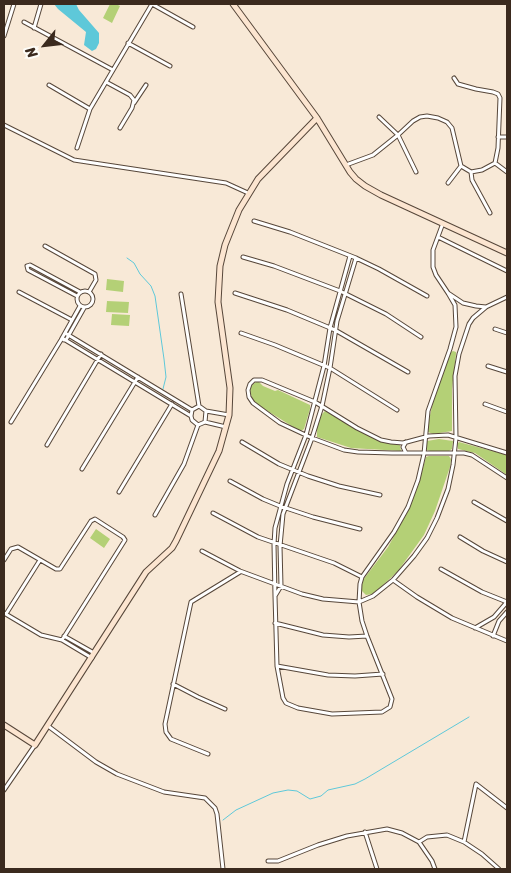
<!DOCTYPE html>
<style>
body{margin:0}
#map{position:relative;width:511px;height:873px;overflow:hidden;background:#f8e9d7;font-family:Sriracha,sans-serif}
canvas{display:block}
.frame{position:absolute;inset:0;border:5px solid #3b2a1e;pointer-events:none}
.north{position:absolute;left:20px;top:20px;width:50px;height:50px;-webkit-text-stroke:4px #fdfcf7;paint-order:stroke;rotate:241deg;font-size:14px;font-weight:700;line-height:20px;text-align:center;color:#3b2a1e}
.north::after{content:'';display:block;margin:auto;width:18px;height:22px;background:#3b2a1e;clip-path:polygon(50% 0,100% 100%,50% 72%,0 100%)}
</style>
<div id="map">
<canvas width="511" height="873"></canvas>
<div class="frame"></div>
<div class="north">N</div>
</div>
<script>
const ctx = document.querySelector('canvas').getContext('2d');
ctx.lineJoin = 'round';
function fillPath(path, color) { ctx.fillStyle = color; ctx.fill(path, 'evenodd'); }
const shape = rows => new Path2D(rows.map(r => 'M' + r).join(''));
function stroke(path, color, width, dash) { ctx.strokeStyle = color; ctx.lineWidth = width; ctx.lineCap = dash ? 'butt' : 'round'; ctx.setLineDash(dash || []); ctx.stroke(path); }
fillPath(shape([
 [110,4,116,4,120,6,112,23,103,18],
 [107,279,124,281,123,292,106,290],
 [107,301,129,302,128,313,106,312],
 [112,314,130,315,129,326,111,325],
 [453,351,456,352,456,354,452,389,452,431,433,434,428,432,427,428,435,394,451,352],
 [256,382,259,382,263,386,275,391,278,390,310,405,310,409,304,429,301,431,295,428,253,402,250,391,251,386],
 [325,411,375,439,400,445,401,451,351,448,317,437,317,428,320,416],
 [439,439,453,441,452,449,449,451,434,452,427,450,427,441],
 [459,442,507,455,507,475,475,453,458,449,457,444],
 [429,456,449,456,451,459,450,467,435,511,424,535,398,571,380,588,372,594,366,595,361,590,363,580,388,547,407,513,418,486,426,457],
 [96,529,110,539,104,548,90,538]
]), '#b4d076');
fillPath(shape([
 [54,4,76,4,79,10,99,33,99,43,96,49,92,51,84,45,86,32,58,9]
]), '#5ec8d9');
stroke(shape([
 [127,258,134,263,140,274,151,286,155,296,164,359,166,377,163,389],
 [223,820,236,810,273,793,288,790,297,791,310,799,321,796,328,790,355,784,365,779,469,717]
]), '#5ec8d9', 1);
const street = shape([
 [152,4,193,27],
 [24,22,113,70],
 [34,28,41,4],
 [4,36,14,4],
 [128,43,170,66],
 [106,82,130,95,134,100,132,108,120,128],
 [49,85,90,109],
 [134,103,146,85],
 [379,117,398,135,416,172],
 [4,125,74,160,226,183,248,193],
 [498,137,507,137],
 [77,148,90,109,152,4],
 [495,163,507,172],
 [346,165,373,155,398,135,413,121,420,117,427,116,438,118,447,122,452,128,461,166,471,172,482,170,495,163,498,148,500,98,498,94,493,92,476,89,458,84,454,78],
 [471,172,472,180,490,213],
 [448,183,461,166],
 [254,221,290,232,356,258,379,269,427,296],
 [443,223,433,250,433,267,436,275,448,293,463,303,476,306,486,307,507,297],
 [438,237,507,271],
 [45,246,95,274,96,280,89,292],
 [350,256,330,328,324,366,306,435,287,484,275,528,274,544,275,596,281,586,280,546,283,514,312,438,322,406,330,368,337,321,356,258],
 [243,257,274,266,340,291,386,314,421,337],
 [27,266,30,265,80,292],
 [27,266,28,270,77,296],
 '77 299a8 8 0 1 1 16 0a8 8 0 1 1-16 0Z',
 [19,292,72,320],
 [235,293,287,310,335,330,408,372],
 [448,293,455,305,456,327,450,349,428,411,424,454,418,480,408,507,394,532,362,577,360,584,359,602,373,596,393,580,414,556,427,538,437,518,448,489,453,465,456,438,455,376,459,354,469,324,473,318,486,307],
 [181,294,199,406],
 [495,329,507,333],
 [65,333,192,410],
 [241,333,275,345,330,368,397,410],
 [62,338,191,416],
 [64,340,66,340,84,308],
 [488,366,507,372],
 [485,404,507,412],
 [206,411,229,415],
 [11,422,61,340,80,306],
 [205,422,226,427],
 [242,442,279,464,308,476,339,486,380,495],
 [47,445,101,354],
 [406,453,403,447,406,442],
 [507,453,448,435,429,436,403,443,391,442,381,440,357,428,315,402,262,380,254,380,250,384,248,390,249,397,253,403,280,423,312,438,344,450,358,452,392,453,464,453,472,455,507,478],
 [82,469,138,377],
 [230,481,263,499,280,506,313,517,360,529],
 [119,492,172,404],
 [474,502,507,521],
 [213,513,258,537,334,563,362,577],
 [155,515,184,464,198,425,205,422,206,411,199,406,192,410,191,416,192,420,198,425],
 [460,537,483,551,507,562],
 [202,551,240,571,302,594,323,599,359,602,362,621,367,636,392,699,390,707,382,712,332,714,298,708,286,703,283,698,277,666,275,596],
 [4,560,11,549,18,547,56,569,60,569,91,521,95,519,123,537,125,540,62,640],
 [441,569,482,592,507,602],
 [393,580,417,597,452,618,507,641],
 [4,613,41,635,62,640,92,658],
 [6,614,40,560],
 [275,623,323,635,349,637,367,636],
 [475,628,494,617,507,602],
 [64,636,94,653],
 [493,636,499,621,507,612],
 [277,666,328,675,355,676,383,674],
 [173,684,198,697,225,709],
 [48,726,96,762,117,774,164,792,205,798,215,808,217,814,223,869],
 [208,754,171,739,166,732,165,724,191,602,240,572],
 [4,790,35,745],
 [365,832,377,869],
 [419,842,427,837,447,835,464,842,482,854,499,869],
 [464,842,476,784,507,808],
 [268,861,278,861,318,845,347,836,387,829,402,833,419,842,432,861,435,869]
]);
const secondary = shape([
 [233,4,317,118,350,172,356,179,365,186,381,195,507,253],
 [4,725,35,745,146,572,172,548,176,541,219,451,229,415,230,388,218,302,220,266,225,245,239,210,258,179,317,118]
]);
stroke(street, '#57473a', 5);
stroke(secondary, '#57473a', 7);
stroke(street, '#fff', 3);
stroke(secondary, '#fce5d0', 5);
</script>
